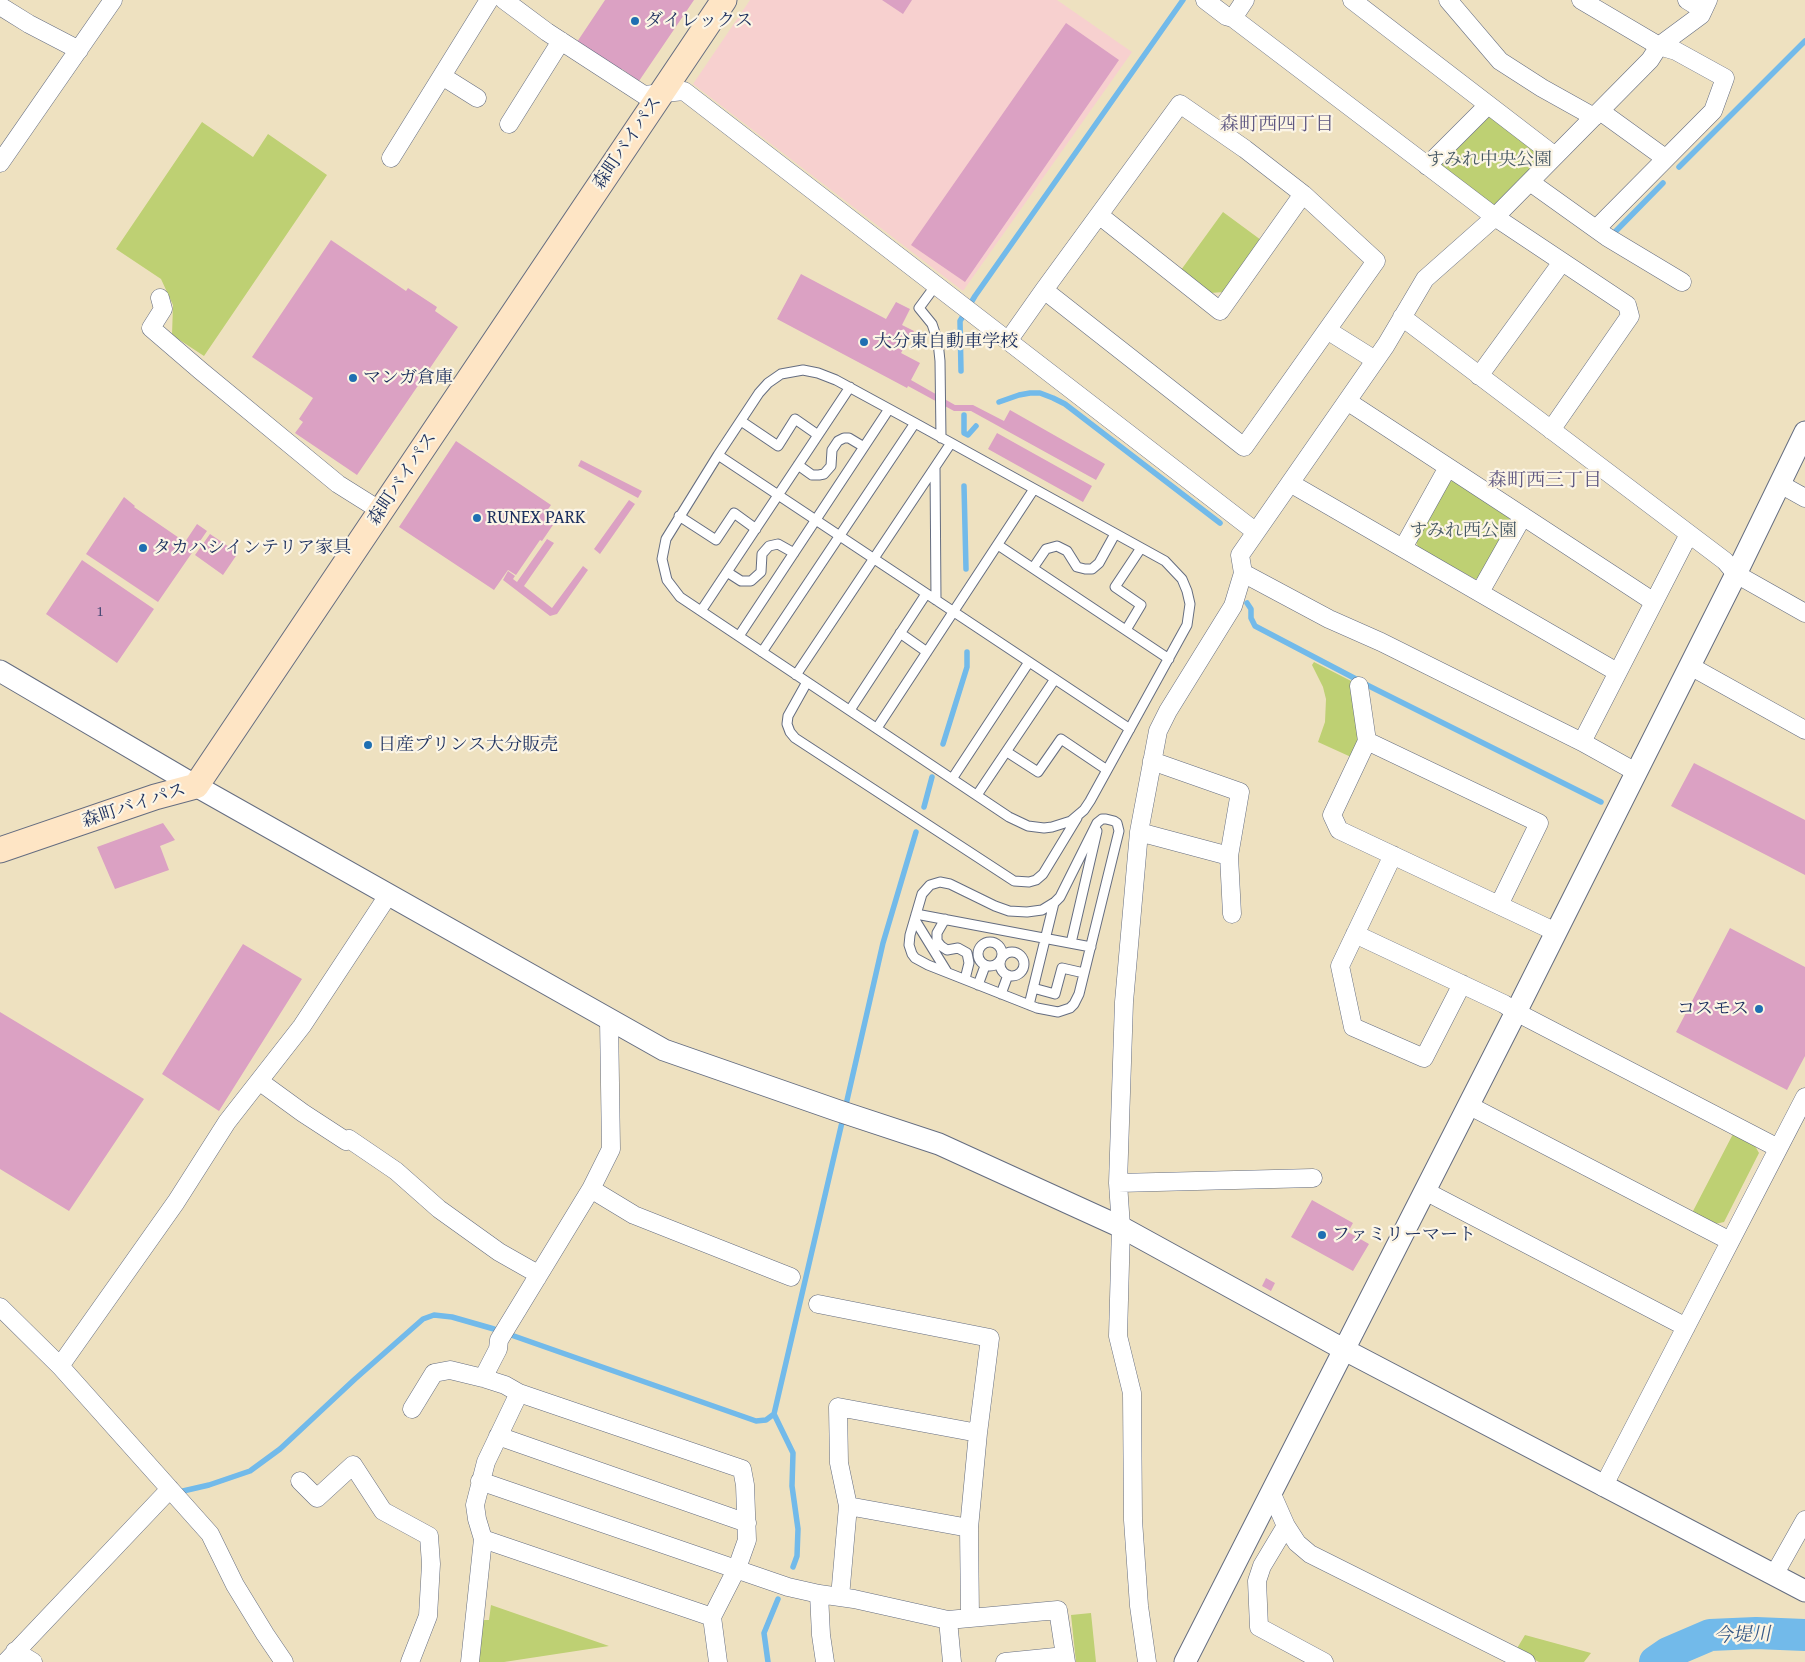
<!DOCTYPE html>
<meta charset="utf-8">
<style>
body{margin:0}
canvas{display:block;background:#eee1c0}
</style>
<canvas width="1805" height="1662"></canvas>
<script>
const ctx = document.querySelector('canvas').getContext('2d');
ctx.lineJoin = 'round';
function fillPath(path, color) { ctx.fillStyle = color; ctx.fill(path, 'evenodd'); }
const shape = rows => new Path2D(rows.map(r => 'M' + r).join(''));
function stroke(path, color, width, dash) { ctx.strokeStyle = color; ctx.lineWidth = width; ctx.lineCap = dash ? 'butt' : 'round'; ctx.setLineDash(dash || []); ctx.stroke(path); }
function label(font, color, halo, rows, align = 'center') {
  ctx.font = font + ' "Gentium Book Plus","Noto Serif JP",serif'; ctx.lineWidth = 4.5; ctx.setLineDash([]); ctx.textBaseline = 'middle'; ctx.strokeStyle = halo; ctx.fillStyle = color; for (const [text, x, y, turn = 0] of rows) {
    ctx.save(); ctx.translate(x, y); ctx.rotate((+turn || 0) * Math.PI / 180); ctx.textAlign = isNaN(turn) ? turn : align; if (halo) ctx.strokeText(text, 0, 0); ctx.fillText(text, 0, 0); ctx.restore();
  }
}
fillPath(shape([
 [750,0,1057,0,1132,52,963,291,693,84]
]), '#f7d0cf');
fillPath(shape([
 [1490,117,1538,154,1539,162,1502,200,1493,206,1442,167,1442,158,1480,119],
 [202,122,253,157,268,134,327,175,204,356,172,335,173,305,161,279,116,249],
 [1223,212,1261,240,1224,292,1210,293,1181,270],
 [1453,481,1509,518,1512,524,1481,577,1475,579,1418,547,1415,538,1447,482],
 [1314,662,1353,682,1359,737,1351,757,1318,742,1325,722,1326,699,1323,687,1312,665],
 [1733,1134,1755,1146,1759,1153,1724,1222,1715,1224,1692,1213],
 [491,1605,609,1646,504,1662,477,1662,483,1620,489,1620],
 [1091,1613,1096,1662,1076,1662,1071,1615],
 [1525,1635,1591,1653,1584,1662,1539,1662,1516,1650]
]), '#bed073');
stroke(shape([
 [1679,167,1805,41],
 [1613,234,1663,183],
 [961,371,960,321,975,296,1183,0],
 [999,402,1019,395,1030,393,1040,393,1053,398,1065,404,1220,523],
 [964,415,964,433,968,435,976,426],
 [964,486,966,569],
 [1247,603,1251,609,1251,618,1255,626,1356,679],
 [1365,684,1601,802],
 [943,744,967,667,967,652],
 [924,807,932,777],
 [845,1109,883,943,916,832],
 [774,1414,793,1453,792,1486,798,1529,797,1556,793,1567],
 [183,1491,209,1485,250,1471,280,1449,355,1379,423,1319,434,1315,452,1317,494,1329,756,1421,766,1420,774,1414,843,1118],
 [768,1662,764,1633,778,1599]
]), '#72baea', 5.5);
stroke(shape([
 [1655,1662,1668,1653,1710,1635,1756,1633,1805,1635]
]), '#72baea', 32);
fillPath(shape([
 [605,0,694,0,639,81,622,69,619,70,577,42],
 [882,0,912,0,903,14],
 [1066,23,1119,60,965,282,911,245],
 [331,240,406,291,408,288,437,307,435,311,458,327,357,475,295,433,303,422,299,419,313,398,252,357],
 [801,274,886,319,896,302,910,309,902,325,914,331,901,353,920,363,911,380,955,405,973,405,1004,421,1010,410,1105,464,1096,480,971,411,954,411,908,386,907,388,777,319],
 [997,433,1092,486,1083,502,988,449],
 [456,441,551,505,544,515,555,522,542,541,540,540,516,575,508,570,494,590,399,527],
 [581,460,642,491,638,498,578,466],
 [124,497,135,506,134,507,185,542,197,524,207,531,158,602,86,554],
 [629,500,635,504,600,554,594,549],
 [210,534,238,553,223,575,195,555],
 [547,539,554,543,524,586,552,608,583,566,588,570,557,614,550,616,503,580,508,571,515,576,513,579,517,582],
 [82,560,154,609,117,663,46,614],
 [1694,763,1805,820,1805,875,1671,806],
 [163,823,175,840,160,846,169,870,115,889,97,847],
 [1730,928,1805,967,1805,1056,1787,1090,1676,1032],
 [243,944,302,979,219,1111,162,1074],
 [0,1012,144,1099,69,1211,0,1169],
 [1312,1200,1353,1223,1348,1232,1369,1244,1353,1271,1291,1237],
 [1266,1278,1275,1283,1271,1291,1262,1286]
]), '#dba1c3');
const service = shape([
 [936,285,919,308,932,324,938,342,940,361,941,438],
 [803,370,818,373,836,380,915,423,1165,561,1182,579,1187,591,1190,604,1187,625,1090,801,1084,810,1071,821,1052,827,1044,828,1028,826,1009,817,680,597,667,580,662,559,666,539,718,455,759,393,768,383,781,374,803,370],
 [741,421,778,446,795,419,818,435],
 [718,455,1130,729],
 [798,465,812,475,819,475,824,474,831,466,832,450,838,441,844,438,849,438,864,447],
 [935,467,936,600],
 [679,516,716,540,734,513,756,529],
 [998,545,1169,659],
 [1033,568,1046,549,1057,546,1067,551,1077,567,1085,569,1092,569,1099,563,1115,534],
 [727,572,741,581,751,581,761,572,762,554,769,546,778,544,794,553],
 [701,611,850,387],
 [1126,630,1141,605,1115,587,1141,548],
 [900,633,927,652],
 [739,636,889,409],
 [762,652,915,423],
 [796,675,951,443],
 [807,682,788,716,787,724,790,732,795,738,1014,881,1029,882,1036,880,1043,874,1077,818],
 [850,710,926,594],
 [877,728,1034,489],
 [1007,752,1038,772,1061,739,1107,770],
 [952,779,1029,662],
 [977,795,1055,679],
 [1102,819,1106,819,1114,821,1117,823,1119,831,1079,994,1074,1004,1070,1008,1058,1012,1037,1008,928,965,915,958,912,954,909,945,910,935,922,894,930,885,940,882,950,884,995,906,1009,911,1027,912,1042,910,1055,902,1060,897,1097,823,1102,819],
 [916,914,1091,947],
 [945,919,937,933,937,941,941,946,947,950,958,948,967,953,969,963,965,979],
 [915,920,947,972],
 '978 954a12 12 0 1 1 24 0a12 12 0 1 1-24 0Z',
 [1071,943,1097,831],
 '1000 964a12 12 0 1 1 24 0a12 12 0 1 1-24 0Z',
 [978,985,985,966],
 [1033,988,1055,994,1062,968,1084,973],
 [1001,994,1008,975],
 [1029,1005,1054,903]
]);
const minor = shape([
 [504,0,547,32,644,95,684,91,1256,532],
 [1205,0,1226,16,1233,18,1495,217,1627,305,1630,316,1551,430],
 [1352,0,1555,156],
 [1448,0,1500,61,1542,88,1594,117],
 [1581,0,1659,46,1676,51,1725,78,1713,111,1596,229],
 [1687,0,1703,10],
 [0,6,29,24,79,50],
 [1233,18,1245,0],
 [442,76,477,98],
 [1600,111,1665,158],
 [509,124,561,41],
 [391,158,489,0],
 [0,163,113,0],
 [1427,166,1488,105],
 [1530,182,1607,237,1682,282],
 [1099,215,1220,311,1303,194],
 [160,298,163,309,151,328,201,371,338,484,381,511],
 [1402,317,1725,561,1736,574,1805,613],
 [1327,330,1375,360],
 [1008,341,1044,290,1180,104,1245,149,1303,194,1376,261,1244,447,1044,290],
 [1479,376,1562,262],
 [1347,401,1654,602],
 [1290,483,1617,672],
 [1780,484,1805,498],
 [1403,548,1448,467],
 [1243,573,1329,619,1381,642,1582,742,1636,772],
 [1480,592,1523,516],
 [1690,666,1805,730],
 [1359,686,1367,741],
 [1582,742,1689,534],
 [1152,761,1240,792,1229,856,1232,914],
 [1139,832,1229,856],
 [1393,855,1340,966,1353,1027,1424,1058,1462,984],
 [1499,905,1539,823,1367,741,1332,815,1339,830,1556,932],
 [1355,934,1504,1004,1516,1012,1778,1148],
 [259,1081,303,1113,346,1141,349,1139,396,1171,439,1209,499,1252,536,1273,537,1278],
 [1468,1105,1730,1241],
 [1118,1183,1313,1178],
 [591,1189,634,1215,791,1277],
 [1425,1191,1686,1327],
 [818,1304,990,1338,978,1433,969,1528,970,1618],
 [0,1307,60,1366,210,1534,235,1585,265,1634,284,1662],
 [60,1366,176,1202,227,1122,302,1026,389,894],
 [483,1378,498,1349,499,1340,591,1189,611,1149,609,1019],
 [412,1409,434,1373,450,1370,483,1378,505,1385,519,1393,742,1469,745,1485,747,1540,737,1568,712,1617,718,1662],
 [498,1436,747,1523],
 [300,1481,317,1498,353,1465,383,1511,429,1536,431,1564,428,1616,410,1662],
 [480,1481,788,1587,819,1594,854,1599,948,1620,1058,1610,1066,1662],
 [1603,1487,1805,1097],
 [1271,1492,1286,1526,1297,1543,1310,1554,1526,1662],
 [848,1506,969,1528],
 [1286,1526,1262,1566,1257,1581,1259,1627,1324,1662],
 [483,1539,712,1617],
 [1774,1575,1805,1520],
 [819,1594,821,1635,825,1662],
 [840,1597,848,1506,839,1463,838,1407,978,1433],
 [948,1620,952,1662],
 [15,1651,33,1662],
 [6,1662,170,1489],
 [470,1662,483,1539,477,1519,475,1505,486,1462,519,1393],
 [1005,1662,1065,1656],
 [1147,1662,1139,1606,1133,1520,1132,1393,1118,1336,1121,1227,1118,1183,1124,1002,1139,832,1158,731,1168,711,1233,606,1243,573,1240,555,1386,345,1425,279,1495,217,1650,60,1659,46,1701,15,1708,0]
]);
const tertiary = shape([
 [0,671,196,786,664,1050,836,1110,939,1144,1121,1227,1343,1349,1805,1591],
 [1185,1662,1516,1012,1736,574,1805,432]
]);
const secondary = shape([
 [0,850,155,797,196,786,724,0]
]);
stroke(service, '#656d80', 11);
stroke(minor, '#656d80', 19);
stroke(tertiary, '#656d80', 23);
stroke(secondary, '#656d80', 27);
stroke(service, '#fff', 9);
stroke(minor, '#fff', 18);
stroke(tertiary, '#fff', 21);
stroke(secondary, '#fee5c5', 25);
for (const [x, y, r, color] of [
 [635,21,5,"#1f6fb2"],
 [864,342,5,"#1f6fb2"],
 [353,378,5,"#1f6fb2"],
 [477,518,5,"#1f6fb2"],
 [143,548,5,"#1f6fb2"],
 [368,745,5,"#1f6fb2"],
 [1759,1009,5,"#1f6fb2"],
 [1322,1235,5,"#1f6fb2"]
]) { const dot = new Path2D(); dot.arc(x, y, r, 0, 2 * Math.PI); ctx.fillStyle = color; ctx.fill(dot); stroke(dot, '#fcf5e5', 2); }
label('15px', '#4b4c77', null, [
 ["1",100,612]
]);
label('18px', '#1b2f5e', '#fcf5e5', [
 ["ダイレックス",645,21],
 ["大分東自動車学校",874,342],
 ["マンガ倉庫",363,378],
 ["RUNEX PARK",487,518],
 ["タカハシインテリア家具",153,548],
 ["日産プリンス大分販売",378,745],
 ["コスモス",1749,1009,"right"],
 ["ファミリーマート",1332,1235]
], 'left');
label('18px', '#1b2f5e', '#fcf5e5', [
 ["森町バイパス",628,143,-56],
 ["森町バイパス",403,479,-56],
 ["森町バイパス",134,806,-18]
]);
label('18px', '#445763', '#fcf5e5', [
 ["すみれ中央公園",1489,160],
 ["すみれ西公園",1463,531]
]);
label('19px', '#5e5781', '#fcf5e5', [
 ["森町西四丁目",1277,125],
 ["森町西三丁目",1545,481]
]);
label('italic 19px', '#355988', '#fcf5e5', [
 ["今堤川",1742,1636,-2]
]);
</script>
